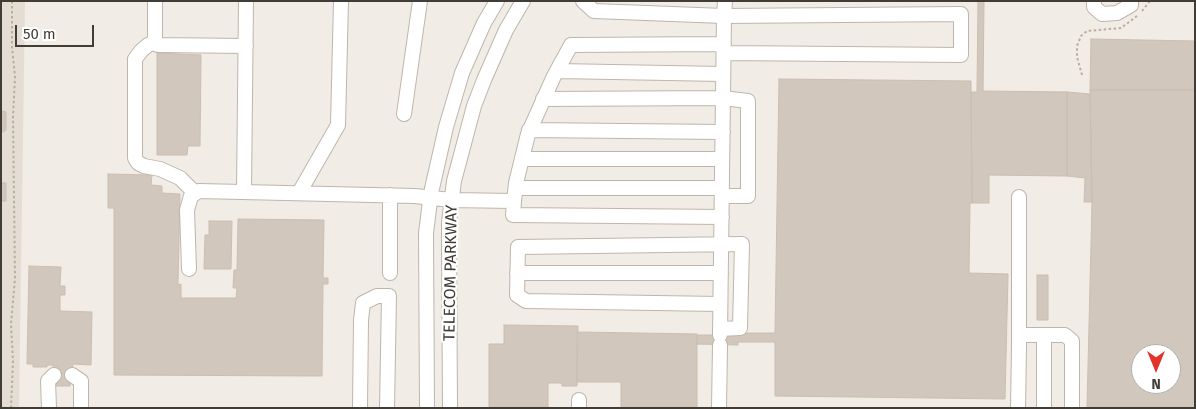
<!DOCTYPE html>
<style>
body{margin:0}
#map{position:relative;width:1196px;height:409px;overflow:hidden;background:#f1ece5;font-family:"Fira Sans",sans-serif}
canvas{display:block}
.frame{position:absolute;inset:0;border:2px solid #423c36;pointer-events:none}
.north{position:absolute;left:1131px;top:344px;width:50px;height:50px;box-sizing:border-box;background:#fff;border:1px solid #b3b1af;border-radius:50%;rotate:180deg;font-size:14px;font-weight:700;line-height:20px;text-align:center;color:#423c36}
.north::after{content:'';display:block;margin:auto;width:18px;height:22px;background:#e2342b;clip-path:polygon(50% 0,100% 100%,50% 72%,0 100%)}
.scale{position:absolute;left:15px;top:25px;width:79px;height:22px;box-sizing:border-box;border:2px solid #423c36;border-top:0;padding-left:6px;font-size:15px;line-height:18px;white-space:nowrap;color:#423c36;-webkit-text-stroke:4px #fff;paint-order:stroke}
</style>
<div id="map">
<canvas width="1196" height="409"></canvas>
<div class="frame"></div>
<div class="north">N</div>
<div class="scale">50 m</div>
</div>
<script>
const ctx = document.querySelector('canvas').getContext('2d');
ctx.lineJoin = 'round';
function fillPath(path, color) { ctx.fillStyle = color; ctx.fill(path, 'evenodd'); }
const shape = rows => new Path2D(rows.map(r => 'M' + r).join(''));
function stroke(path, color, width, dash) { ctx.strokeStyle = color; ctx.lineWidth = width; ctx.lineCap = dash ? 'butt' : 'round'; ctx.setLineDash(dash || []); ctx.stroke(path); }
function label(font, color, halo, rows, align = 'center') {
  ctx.font = font + ' "Fira Sans",sans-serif'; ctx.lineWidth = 4.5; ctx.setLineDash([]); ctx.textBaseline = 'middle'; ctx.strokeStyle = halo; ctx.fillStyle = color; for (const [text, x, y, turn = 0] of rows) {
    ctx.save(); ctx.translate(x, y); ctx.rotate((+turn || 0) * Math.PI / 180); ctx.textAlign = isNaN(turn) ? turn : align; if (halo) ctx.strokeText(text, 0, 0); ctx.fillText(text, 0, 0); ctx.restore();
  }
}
fillPath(shape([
 [1,1,25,1,19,408,1,408]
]), '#e4ddd4');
const building = shape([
 [978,1,984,1,983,91,1067,92,1067,176,989,175,989,203,972,203,971,92,977,92,978,1],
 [1091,39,1195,41,1195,90,1090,90,1091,39],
 [157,53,201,55,200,146,188,146,187,155,157,155,157,53],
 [779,79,971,81,972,203,970,203,969,273,1008,274,1005,399,775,396,775,342,738,342,738,345,697,344,697,335,738,335,738,333,775,333,779,79],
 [1090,90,1195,90,1195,408,1087,408,1092,202,1090,90],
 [1141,354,1171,354,1171,384,1141,384,1141,354],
 [1067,92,1090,94,1092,202,1084,202,1085,178,1067,176,1067,92],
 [1,111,6,112,6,130,3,132,1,131,1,111],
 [108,174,152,175,151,185,162,186,162,193,180,194,178,285,181,284,181,298,236,298,237,288,233,288,234,270,237,270,238,219,324,220,323,278,328,278,328,284,323,284,322,376,114,375,114,208,108,208,108,174],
 [1,183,6,183,6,201,1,201,1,183],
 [209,221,232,221,231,269,204,269,205,235,209,235,209,221],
 [29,266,61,267,60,286,65,286,65,295,60,295,60,311,92,312,91,365,73,364,70,386,56,386,53,365,47,365,47,367,33,367,33,364,27,364,29,266],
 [1037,275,1048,275,1048,320,1037,320,1037,275],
 [504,325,578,326,577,386,562,386,562,383,548,383,548,408,489,408,489,344,504,344,504,325],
 [577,332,697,334,697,408,621,408,621,382,577,382,577,332]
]);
fillPath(building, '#d1c7bc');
stroke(building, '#cbbeb0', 1);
const minor = shape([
 [155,1,155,38,153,43,148,45,141,51,135,59,135,158,138,163,144,166,160,169,180,178,195,193],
 [583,1,594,11,724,16,720,335],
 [1094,1,1094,7,1102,14,1117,13,1131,5,1131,1],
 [153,43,158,45,246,46],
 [724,53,961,55,961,14,724,16,725,1],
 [557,71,723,74],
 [543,99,723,98,748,101,748,196,722,196],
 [404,114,420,1],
 [529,130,723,132],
 [522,159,722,159],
 [516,188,722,188],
 [244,192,246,1],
 [299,193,338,125,341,1],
 [514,201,513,215,722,217],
 [189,269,187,210,191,196,199,191,415,196,451,200,514,201,516,183,528,134,554,76,571,45,724,44],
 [390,273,390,195],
 [517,273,721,273],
 [720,329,740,328,742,244,518,247,517,295,526,301,720,304],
 [1019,335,1065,335,1072,341,1072,408],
 [1044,335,1044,408],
 [72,375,81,381,81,408],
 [49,408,48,381,54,375],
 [360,408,361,320,363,303,377,296,389,296,387,408],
 [427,408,426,233,431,193,446,127,462,73,484,23,497,1],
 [450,408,449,240,449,222,454,181,474,106,484,80,506,30,523,1],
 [579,408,579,400],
 [719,408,720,345],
 [1018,408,1019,346,1019,197]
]);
stroke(minor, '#beb6ac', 16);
stroke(shape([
 [1142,11,1150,1],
 [1082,75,1077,57,1077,46,1081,36,1087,31,1121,28,1137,16],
 [11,408,13,361,11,324,15,278,13,116,15,77,12,47,12,1]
]), '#bbad9c', 2, [2.5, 2.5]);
stroke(minor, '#fff', 14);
label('16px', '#423c36', '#fff', [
 ["TELECOM PARKWAY",451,273,-89]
]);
</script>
